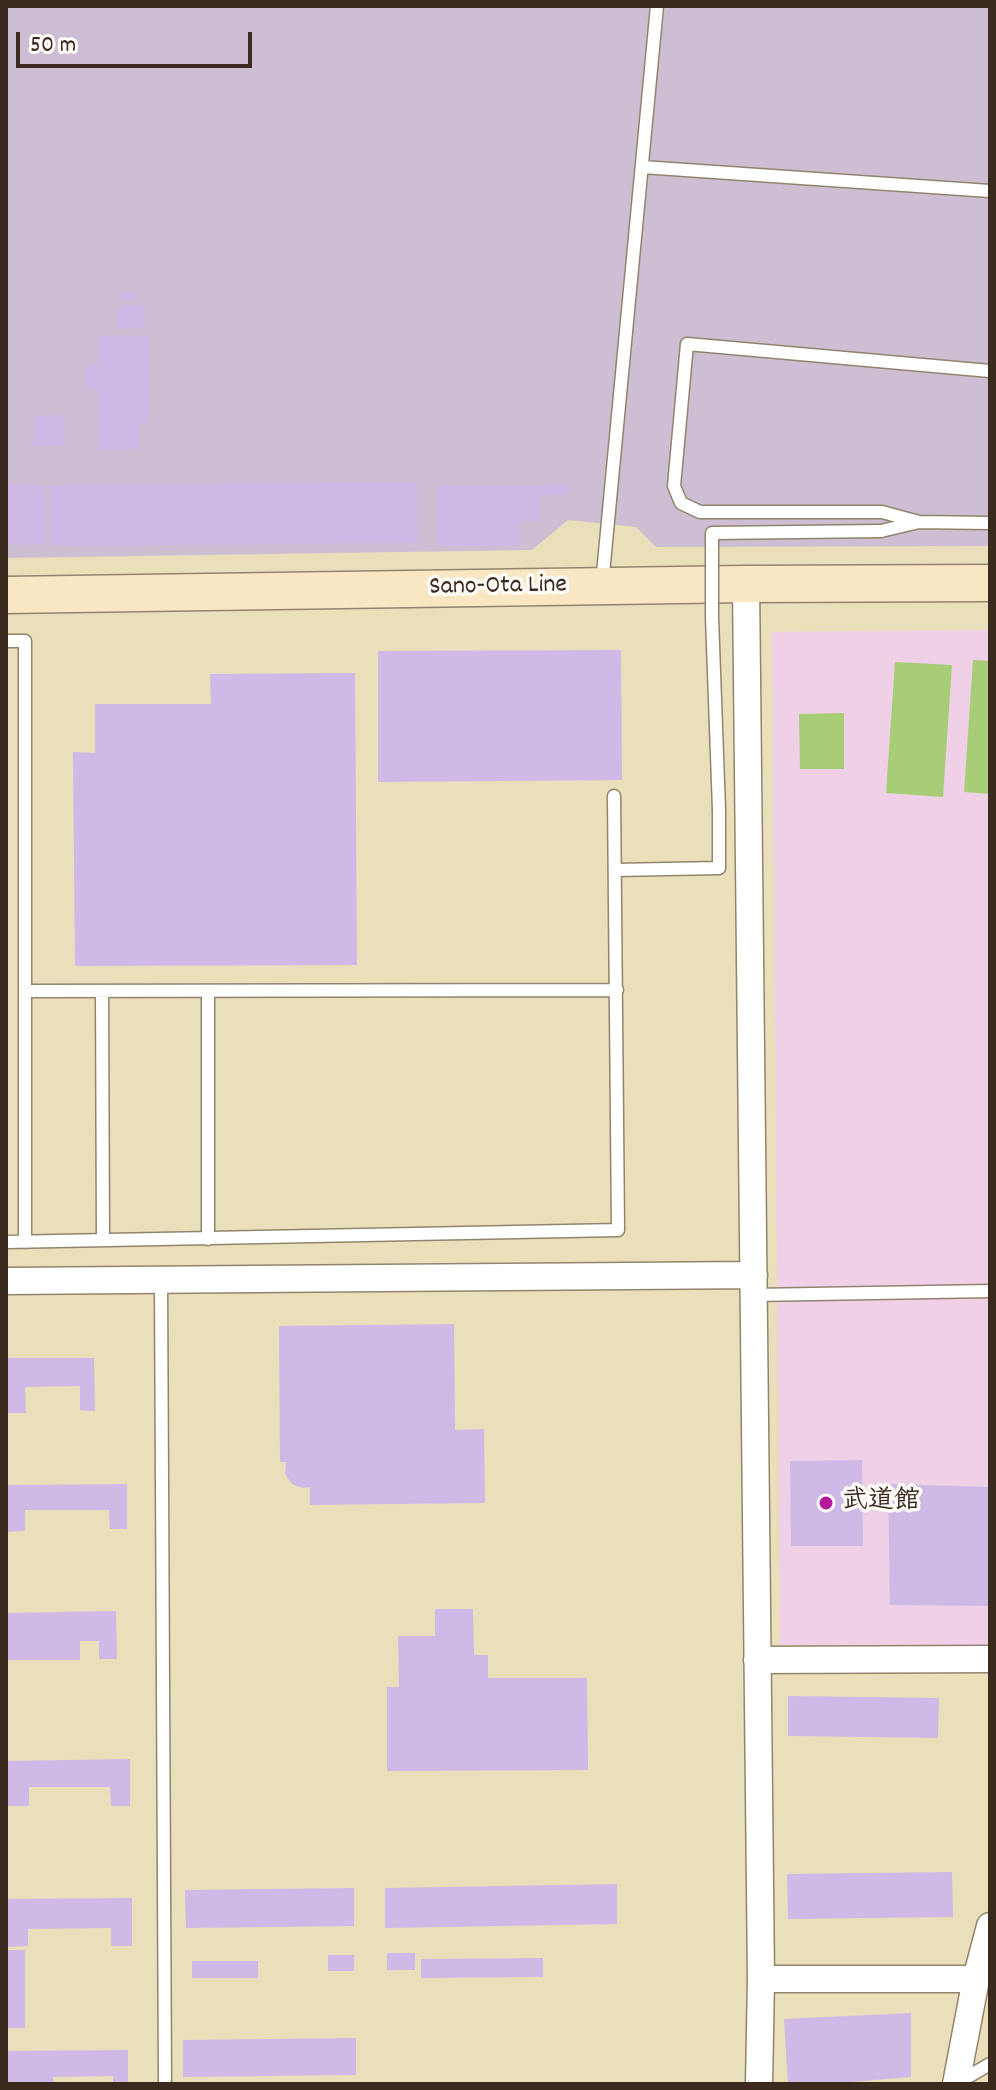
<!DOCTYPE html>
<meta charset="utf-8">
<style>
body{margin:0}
#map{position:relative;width:996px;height:2090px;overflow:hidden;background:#eadfbb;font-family:Dekko,sans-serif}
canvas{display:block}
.frame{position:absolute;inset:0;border:8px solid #3b2a1e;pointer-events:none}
.scale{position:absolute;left:16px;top:32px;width:236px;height:36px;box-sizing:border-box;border:4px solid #3b2a1e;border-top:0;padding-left:10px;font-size:24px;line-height:28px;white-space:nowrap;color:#3b2a1e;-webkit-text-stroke:6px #fdfcf7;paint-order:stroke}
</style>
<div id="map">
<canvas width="996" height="2090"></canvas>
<div class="frame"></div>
<div class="scale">50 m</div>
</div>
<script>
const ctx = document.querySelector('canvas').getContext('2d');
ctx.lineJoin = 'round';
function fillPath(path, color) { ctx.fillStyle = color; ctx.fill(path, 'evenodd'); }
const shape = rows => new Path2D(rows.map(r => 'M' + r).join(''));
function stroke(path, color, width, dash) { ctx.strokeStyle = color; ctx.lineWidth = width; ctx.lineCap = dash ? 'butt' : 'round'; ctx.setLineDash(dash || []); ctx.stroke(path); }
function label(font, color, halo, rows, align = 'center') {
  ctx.font = font + ' Dekko,"Klee One",sans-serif'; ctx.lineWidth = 7; ctx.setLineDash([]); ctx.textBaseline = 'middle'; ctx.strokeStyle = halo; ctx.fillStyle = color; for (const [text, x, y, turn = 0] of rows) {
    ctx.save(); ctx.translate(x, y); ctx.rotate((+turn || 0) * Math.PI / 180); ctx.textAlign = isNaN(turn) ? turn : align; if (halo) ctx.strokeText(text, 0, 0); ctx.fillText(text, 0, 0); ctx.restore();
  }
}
fillPath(shape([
 [990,630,990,1646,780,1645,772,632]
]), '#efd0e7');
fillPath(shape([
 [6,6,990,6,990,546,656,547,636,527,568,520,532,550,6,558]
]), '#cdbed3');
fillPath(shape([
 [973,660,990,661,990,794,964,792],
 [895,662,952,665,943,797,886,793],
 [844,713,844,769,800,769,799,714]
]), '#a7cd77');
fillPath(shape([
 [122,291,136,291,136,301,122,301],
 [118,305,145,305,145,328,118,329],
 [149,335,149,423,139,423,139,449,98,450,98,389,86,389,86,365,98,365,98,336],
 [65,415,65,446,34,446,34,416],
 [417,482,418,543,51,546,50,485],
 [6,485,45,485,46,544,6,545],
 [569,485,569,495,540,495,540,521,520,521,520,546,438,546,437,486],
 [621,650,622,780,378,782,378,651],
 [355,673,357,965,75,966,73,752,95,753,95,704,211,704,210,674],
 [454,1324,455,1430,484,1429,485,1503,310,1505,310,1487,303,1488,292,1484,285,1474,286,1462,280,1462,279,1326],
 [6,1358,94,1358,95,1411,80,1410,80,1386,25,1387,26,1413,6,1413],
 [862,1460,863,1546,791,1546,790,1461],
 [127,1484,127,1529,110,1529,109,1510,25,1510,25,1531,6,1532,6,1485],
 [888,1484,990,1487,990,1606,890,1605],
 [435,1609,473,1609,474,1655,488,1655,488,1678,587,1678,588,1770,387,1771,387,1687,399,1687,398,1636,435,1636],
 [116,1611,117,1659,99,1659,99,1641,80,1641,80,1660,6,1660,6,1613],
 [788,1696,939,1698,938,1738,788,1736],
 [130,1759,130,1806,111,1806,110,1787,29,1787,29,1806,6,1806,6,1761],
 [952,1872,953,1917,788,1919,787,1874],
 [617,1884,617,1924,385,1928,385,1888],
 [354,1888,354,1926,186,1928,185,1890],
 [132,1898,132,1946,111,1946,111,1928,28,1929,28,1946,6,1947,6,1899],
 [6,1950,25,1950,25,2028,6,2028],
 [387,1953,415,1953,415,1970,387,1970],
 [328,1955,354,1955,354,1971,328,1971],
 [543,1958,543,1977,421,1978,421,1959],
 [192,1961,258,1961,258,1978,192,1978],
 [911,2013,911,2077,826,2084,788,2084,784,2019],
 [356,2038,356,2075,183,2077,183,2040],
 [128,2050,128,2084,113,2084,113,2076,53,2077,54,2084,6,2084,6,2051]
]), '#cfb9e6');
const lane = shape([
 [642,167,990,191],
 [919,522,882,512,700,512,681,503,674,486,687,344,990,371],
 [881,531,919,522,990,523],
 [602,584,657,6],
 [6,641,25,641,25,1242],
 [616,870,719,868,719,810],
 [25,991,617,990],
 [208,991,208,1239],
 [102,992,103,1240],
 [6,1242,618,1230,614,796],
 [161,1281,165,2084],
 [754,1295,990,1291],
 [959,2082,990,2064]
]);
const street = shape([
 [746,584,761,1979,759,2084],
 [6,1281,754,1275],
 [757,1660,990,1659],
 [761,1979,976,1979],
 [956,2084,976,1979,990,1926]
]);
const secondary = shape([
 [6,595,746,584,990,583]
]);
stroke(lane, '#92846c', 15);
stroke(street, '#92846c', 29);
stroke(secondary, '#92846c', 39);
stroke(lane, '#fff', 12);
stroke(street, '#fff', 26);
stroke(secondary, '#f9e7c3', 36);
const laneBridge = shape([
 [719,810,712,617,712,533,881,531]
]);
stroke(laneBridge, '#92846c', 15, []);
stroke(laneBridge, '#fff', 12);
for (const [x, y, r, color] of [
 [826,1503,8,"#b5179e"]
]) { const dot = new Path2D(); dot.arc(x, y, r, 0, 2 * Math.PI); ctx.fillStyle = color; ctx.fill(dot); stroke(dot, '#fdfcf7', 3); }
label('26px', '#3b2a1e', '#fdfcf7', [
 ["Sano-Ota Line",498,588,-1]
]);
label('bold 26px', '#3b2a1e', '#fdfcf7', [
 ["武道館",842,1503]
], 'left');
</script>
